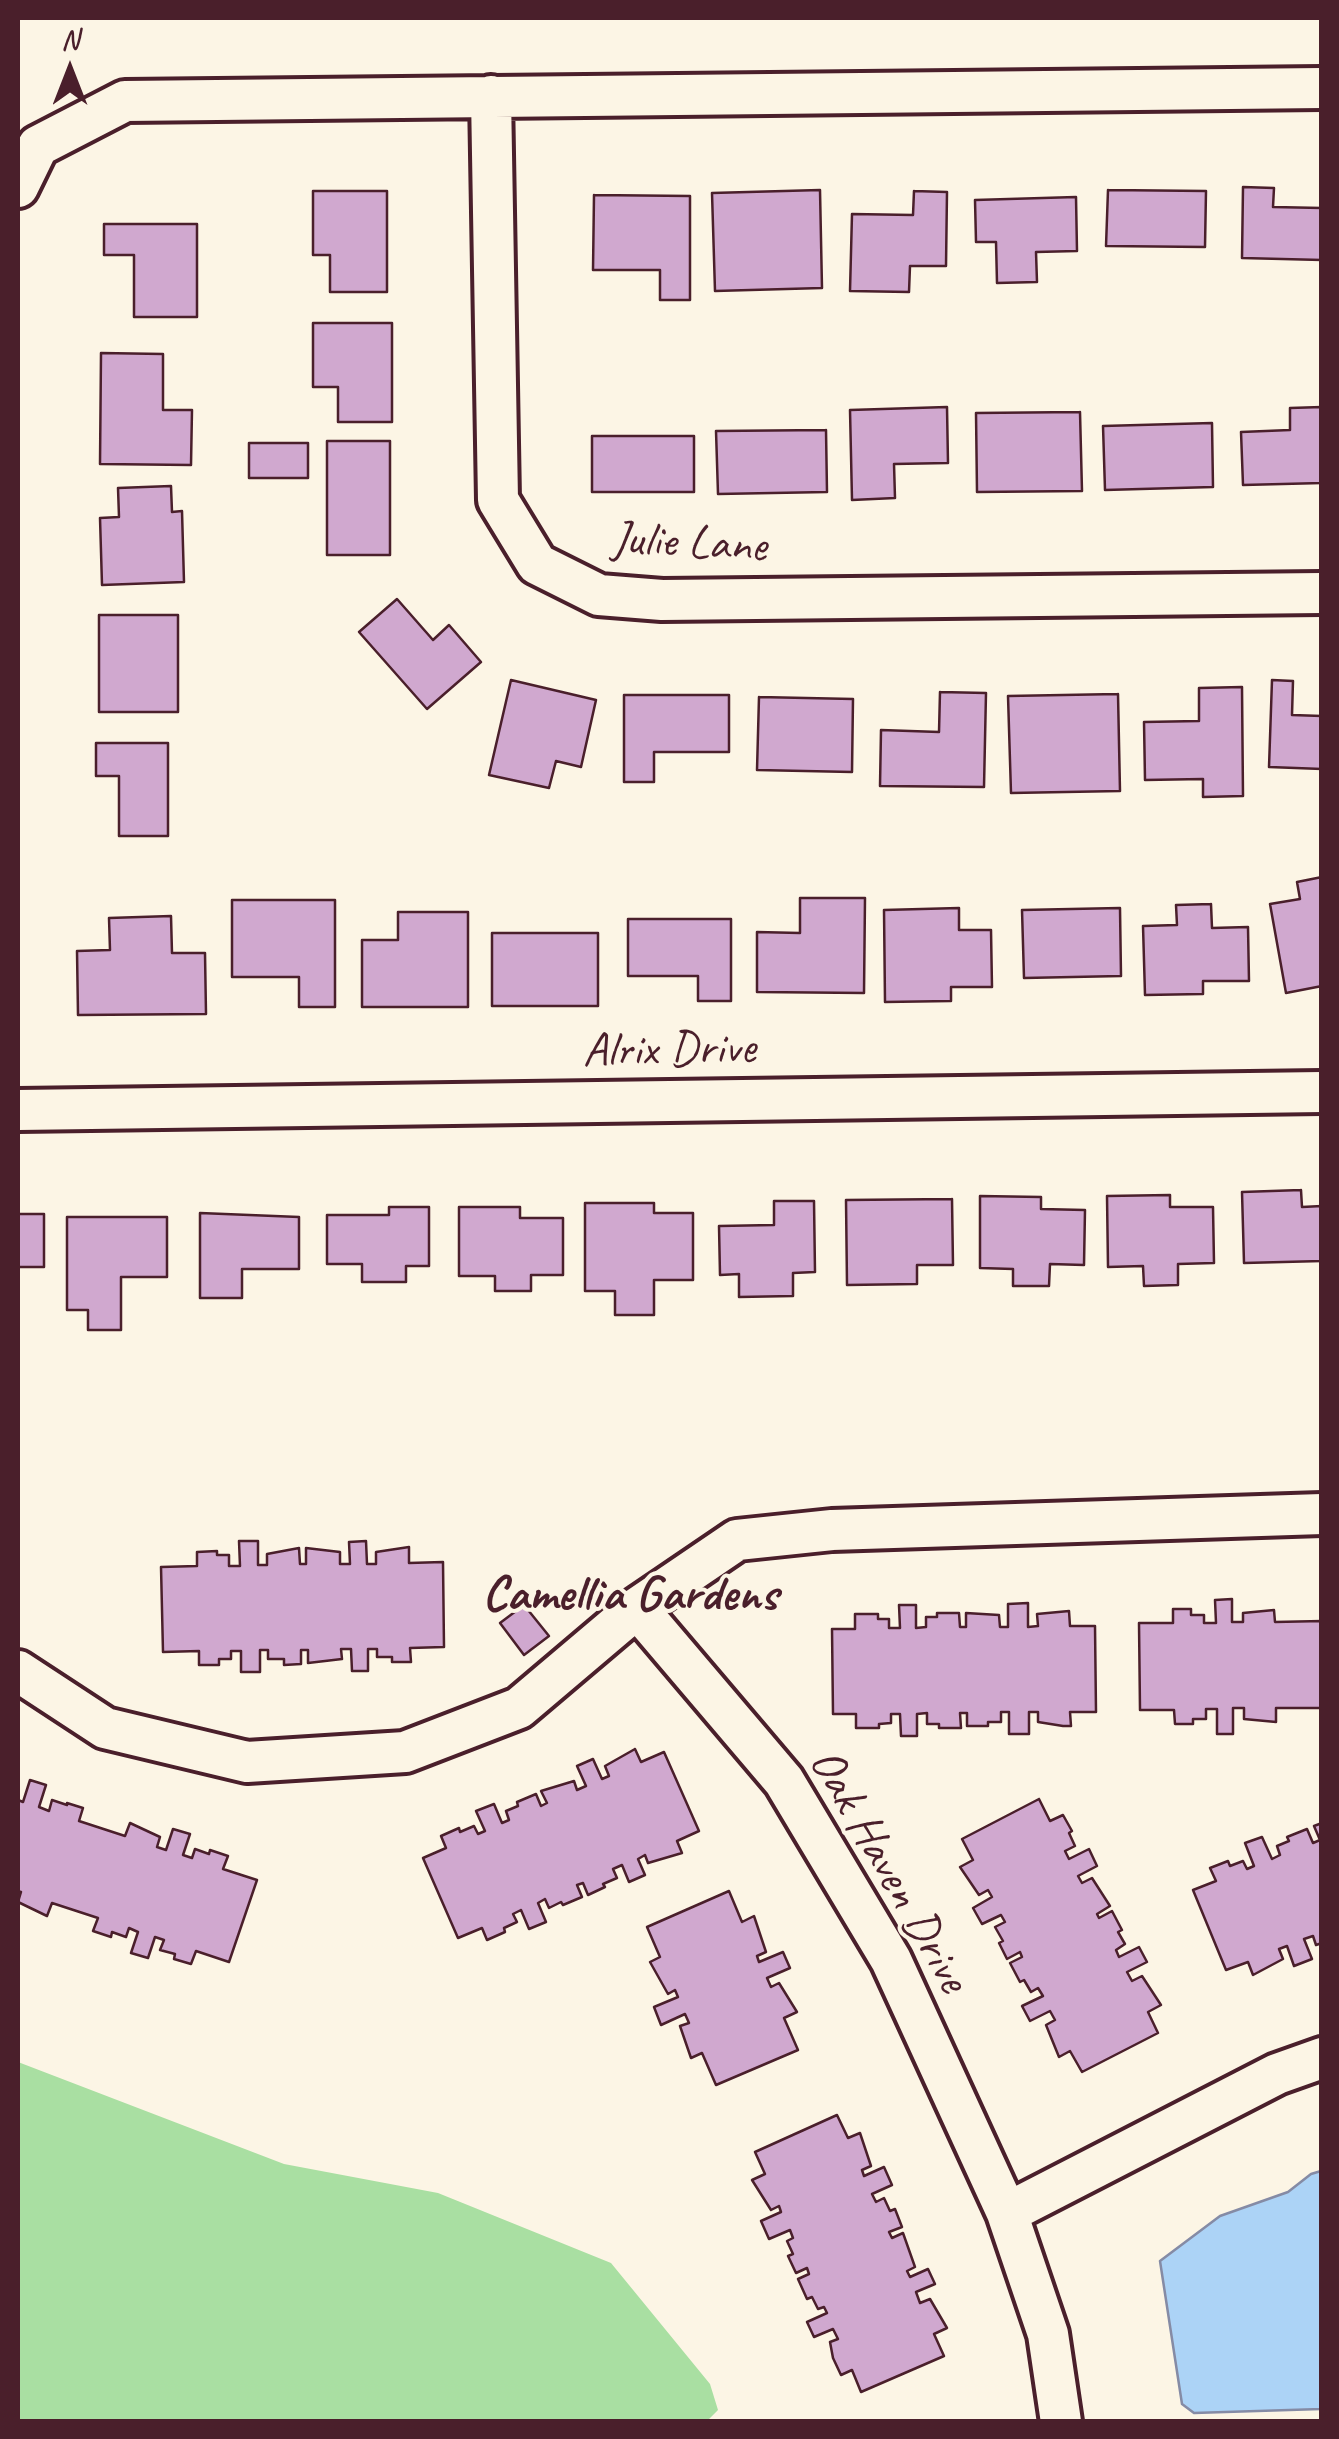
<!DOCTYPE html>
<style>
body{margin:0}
#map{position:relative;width:1339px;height:2439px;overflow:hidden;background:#fcf5e5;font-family:Caveat,sans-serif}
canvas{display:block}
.frame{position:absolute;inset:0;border:20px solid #4a1f2b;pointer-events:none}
.north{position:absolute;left:20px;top:20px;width:100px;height:100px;-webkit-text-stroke:8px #fcf5e5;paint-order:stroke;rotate:0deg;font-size:28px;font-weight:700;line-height:40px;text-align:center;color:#4a1f2b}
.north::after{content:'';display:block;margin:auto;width:35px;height:45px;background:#4a1f2b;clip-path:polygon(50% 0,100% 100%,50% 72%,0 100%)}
</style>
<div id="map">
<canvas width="1339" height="2439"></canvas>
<div class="frame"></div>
<div class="north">N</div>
</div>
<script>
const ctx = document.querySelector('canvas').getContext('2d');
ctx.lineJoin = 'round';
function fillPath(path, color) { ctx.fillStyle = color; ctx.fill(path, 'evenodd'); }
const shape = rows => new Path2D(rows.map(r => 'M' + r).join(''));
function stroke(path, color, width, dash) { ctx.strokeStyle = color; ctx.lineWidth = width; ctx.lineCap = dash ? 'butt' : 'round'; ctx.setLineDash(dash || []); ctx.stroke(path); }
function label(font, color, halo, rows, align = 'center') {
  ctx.font = font + ' Caveat,sans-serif'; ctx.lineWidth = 8; ctx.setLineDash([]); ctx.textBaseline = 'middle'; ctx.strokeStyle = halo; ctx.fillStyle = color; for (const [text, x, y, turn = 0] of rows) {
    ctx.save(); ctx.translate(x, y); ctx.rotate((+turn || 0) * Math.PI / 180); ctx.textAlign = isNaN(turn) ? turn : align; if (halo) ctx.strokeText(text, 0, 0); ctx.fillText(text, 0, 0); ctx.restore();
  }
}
fillPath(shape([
 [18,2062,284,2164,438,2193,611,2263,710,2384,718,2410,706,2422,18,2421]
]), '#a9dfa2');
const water = shape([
 [1321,2171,1321,2409,1194,2413,1182,2404,1160,2261,1220,2216,1288,2192,1311,2174,1321,2171]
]);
fillPath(water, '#acd3f6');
stroke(water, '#858ba5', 2.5);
const building = shape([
 [1243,187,1274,188,1273,207,1322,208,1322,260,1242,258,1243,187],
 [820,190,822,288,715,291,712,193,820,190],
 [1108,190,1206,191,1205,247,1106,246,1108,190],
 [313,191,387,191,387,292,330,292,330,255,313,255,313,191],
 [914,191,947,192,946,266,910,266,909,292,850,291,852,214,913,215,914,191],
 [594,195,690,196,690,300,660,300,660,270,593,270,594,195],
 [1076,197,1077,251,1036,252,1037,282,997,283,996,242,976,242,975,200,1076,197],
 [104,224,197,224,197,317,134,317,134,255,104,255,104,224],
 [313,323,392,323,392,422,338,422,338,387,313,387,313,323],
 [101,353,163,354,163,410,192,410,191,465,100,464,101,353],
 [947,407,948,463,894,464,895,498,852,500,850,410,947,407],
 [1322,407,1322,483,1243,485,1241,432,1290,430,1290,408,1322,407],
 [1080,412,1082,491,977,492,976,413,1080,412],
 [1212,423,1213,487,1105,490,1103,426,1212,423],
 [826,430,827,492,718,494,716,431,826,430],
 [592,436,694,436,694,492,592,492,592,436],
 [327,441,390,441,390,555,327,555,327,441],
 [249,443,308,443,308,478,249,478,249,443],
 [171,486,172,512,182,511,184,582,102,585,100,518,119,517,118,488,171,486],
 [397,599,433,640,449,625,481,662,427,709,359,632,397,599],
 [99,615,178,615,178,712,99,712,99,615],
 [511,680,596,700,581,767,556,761,549,788,489,775,511,680],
 [1272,680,1293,681,1292,715,1322,716,1322,769,1269,767,1272,680],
 [1242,687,1243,796,1203,797,1203,779,1145,780,1144,722,1199,721,1199,688,1242,687],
 [940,692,986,693,984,787,880,786,881,730,939,732,940,692],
 [1118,694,1120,791,1011,793,1008,696,1118,694],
 [624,695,729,695,729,752,654,752,654,782,624,782,624,695],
 [759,697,853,699,852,772,757,770,759,697],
 [96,743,168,743,168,836,119,836,119,776,96,776,96,743],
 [1322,877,1322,986,1286,993,1270,904,1300,899,1297,882,1322,877],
 [800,898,865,898,864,993,757,992,757,932,800,933,800,898],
 [232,900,335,900,335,1007,299,1007,299,977,232,977,232,900],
 [1211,904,1212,928,1248,927,1249,981,1203,981,1203,994,1145,995,1143,926,1177,925,1176,905,1211,904],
 [959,908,959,930,991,930,992,987,951,987,951,1001,885,1002,884,910,959,908],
 [1120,908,1121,976,1024,978,1022,910,1120,908],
 [398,912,468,912,468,1007,362,1007,362,940,398,940,398,912],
 [171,916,172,953,205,953,206,1014,78,1015,77,951,110,950,109,918,171,916],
 [628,919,731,919,731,1001,698,1001,698,976,628,976,628,919],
 [492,933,598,933,598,1006,492,1006,492,933],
 [1301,1190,1302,1207,1322,1206,1322,1261,1244,1263,1242,1192,1301,1190],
 [1170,1195,1170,1207,1213,1207,1214,1263,1178,1264,1178,1285,1144,1286,1143,1266,1108,1267,1107,1196,1170,1195],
 [980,1196,1041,1197,1041,1209,1085,1210,1084,1265,1050,1264,1049,1286,1013,1286,1013,1269,980,1268,980,1196],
 [952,1199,953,1265,917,1265,917,1284,847,1285,846,1200,952,1199],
 [774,1201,814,1201,815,1272,793,1273,793,1296,739,1297,739,1274,720,1275,719,1226,774,1225,774,1201],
 [585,1203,654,1203,654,1213,693,1213,693,1280,654,1280,654,1315,615,1315,615,1291,585,1291,585,1203],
 [389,1207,429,1207,429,1266,406,1266,406,1282,362,1282,362,1264,327,1264,327,1215,389,1215,389,1207],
 [459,1207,520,1207,520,1218,563,1218,563,1275,531,1275,531,1291,495,1291,495,1276,459,1276,459,1207],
 [200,1213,299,1217,299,1269,242,1269,242,1298,200,1298,200,1213],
 [18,1214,44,1214,44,1267,18,1267,18,1214],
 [67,1217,167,1217,167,1277,121,1277,121,1330,88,1330,88,1310,67,1310,67,1217],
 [239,1541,258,1541,258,1565,267,1565,267,1554,299,1548,300,1564,306,1564,306,1548,340,1552,340,1564,350,1564,349,1542,366,1541,367,1564,376,1564,376,1552,409,1547,409,1563,443,1562,444,1647,410,1648,411,1662,392,1662,392,1657,377,1657,377,1649,368,1649,368,1671,352,1671,351,1649,341,1649,342,1659,308,1663,308,1650,301,1650,301,1664,284,1665,284,1659,268,1659,268,1650,260,1650,260,1672,241,1672,241,1651,231,1651,231,1659,219,1659,219,1665,199,1665,199,1651,163,1652,161,1567,197,1566,197,1552,217,1551,217,1555,229,1555,229,1566,240,1566,239,1541],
 [1232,1599,1232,1622,1243,1622,1243,1613,1274,1610,1275,1622,1322,1621,1322,1708,1276,1708,1276,1722,1244,1719,1244,1708,1233,1708,1233,1734,1217,1734,1217,1709,1206,1709,1206,1719,1193,1719,1193,1724,1175,1724,1174,1710,1140,1710,1139,1623,1173,1623,1173,1609,1191,1609,1191,1615,1204,1615,1204,1623,1216,1623,1215,1600,1232,1599],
 [1028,1603,1028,1627,1038,1626,1037,1614,1069,1611,1070,1626,1095,1626,1096,1712,1070,1712,1071,1726,1063,1726,1038,1722,1038,1712,1029,1712,1029,1734,1009,1734,1009,1712,1001,1712,1001,1722,988,1722,988,1726,967,1726,967,1713,960,1713,961,1728,939,1728,939,1724,927,1724,927,1713,917,1714,917,1736,901,1736,900,1714,891,1714,891,1723,879,1724,879,1728,856,1728,856,1714,833,1714,832,1629,855,1629,855,1614,878,1614,878,1619,889,1619,889,1628,900,1628,899,1605,916,1605,916,1628,926,1627,926,1617,937,1617,937,1613,959,1613,960,1627,966,1627,966,1613,999,1615,1000,1627,1008,1627,1008,1604,1028,1603],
 [524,1605,549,1636,524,1655,500,1623,524,1605],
 [635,1749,641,1762,664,1752,699,1831,677,1841,682,1853,648,1863,645,1855,638,1859,645,1875,629,1882,622,1865,613,1869,617,1878,603,1884,605,1887,588,1895,583,1883,577,1885,582,1897,563,1905,561,1902,549,1908,545,1899,538,1903,546,1922,529,1929,521,1910,513,1914,517,1922,504,1928,505,1932,487,1940,482,1928,458,1938,423,1858,446,1848,441,1836,459,1828,460,1832,474,1826,478,1834,485,1831,476,1811,494,1804,502,1823,509,1820,506,1811,518,1806,517,1802,536,1794,541,1806,547,1803,541,1791,574,1781,577,1790,586,1786,577,1766,593,1759,602,1779,609,1776,605,1766,635,1749],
 [30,1780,46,1785,39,1807,49,1811,52,1800,67,1805,67,1803,83,1808,79,1821,125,1836,130,1823,160,1837,157,1847,166,1850,173,1829,190,1834,183,1855,192,1858,195,1849,209,1854,210,1850,228,1856,223,1869,257,1880,229,1962,196,1951,191,1964,174,1959,175,1954,160,1950,164,1940,155,1937,148,1958,131,1953,138,1932,129,1928,126,1937,112,1932,111,1937,93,1931,98,1918,52,1903,47,1916,18,1902,21,1892,18,1891,18,1800,23,1802,30,1780],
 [1039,1799,1050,1821,1063,1815,1072,1831,1069,1833,1075,1846,1065,1851,1069,1859,1089,1849,1097,1866,1078,1876,1082,1883,1092,1878,1110,1906,1097,1914,1099,1918,1112,1911,1122,1930,1118,1932,1125,1944,1116,1950,1119,1957,1139,1947,1147,1962,1127,1972,1132,1981,1142,1976,1161,2005,1148,2012,1158,2033,1082,2072,1070,2051,1059,2057,1046,2025,1055,2020,1050,2011,1030,2021,1022,2006,1043,1996,1038,1988,1031,1992,1024,1980,1020,1982,1010,1963,1022,1957,1020,1952,1007,1959,999,1943,1003,1941,995,1927,1005,1922,1001,1915,982,1924,973,1908,992,1897,988,1890,979,1895,960,1867,973,1860,962,1839,1039,1799],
 [1322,1823,1322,1943,1316,1945,1313,1936,1304,1939,1312,1959,1294,1966,1287,1946,1279,1949,1283,1959,1253,1975,1248,1962,1226,1970,1193,1890,1216,1881,1210,1868,1228,1861,1230,1866,1243,1861,1247,1869,1254,1866,1245,1843,1262,1837,1272,1859,1280,1855,1277,1846,1289,1841,1287,1837,1307,1829,1313,1843,1320,1840,1314,1826,1322,1823],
 [729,1891,742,1922,754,1916,766,1952,757,1956,759,1962,783,1952,790,1968,767,1978,771,1987,779,1983,797,2012,784,2018,798,2050,716,2085,702,2053,691,2058,680,2026,689,2023,685,2014,661,2025,654,2007,678,1997,675,1990,668,1994,650,1962,660,1957,647,1927,729,1891],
 [837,2115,848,2138,860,2133,871,2166,862,2170,864,2176,884,2167,892,2185,872,2194,876,2202,884,2198,890,2211,895,2209,902,2227,889,2232,892,2238,903,2233,915,2267,907,2271,910,2277,928,2269,935,2284,916,2292,920,2303,930,2299,947,2328,934,2334,944,2356,861,2392,852,2370,841,2375,833,2358,830,2342,838,2339,833,2329,814,2337,807,2322,827,2313,824,2307,818,2309,812,2297,807,2299,798,2279,809,2274,807,2268,796,2273,788,2256,793,2254,787,2241,793,2238,790,2230,769,2239,761,2221,781,2212,779,2206,771,2210,752,2180,765,2174,755,2152,837,2115]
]);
fillPath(building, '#d0a8cf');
stroke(building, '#4a1f2b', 2.5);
const minor = shape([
 [491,96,498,500,537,564,599,595,662,600,1322,593],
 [18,187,38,146,125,101,1322,88],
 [18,1110,1322,1092],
 [637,1608,784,1781,891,1960,1007,2213,1048,2334,1061,2422],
 [18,1671,105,1728,247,1762,405,1752,519,1708,637,1608,737,1540,832,1530,1322,1514],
 [1007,2213,1277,2074,1322,2058]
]);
stroke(minor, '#4a1f2b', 48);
stroke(minor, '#fcf5e5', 40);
label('48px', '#4a1f2b', '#fcf5e5', [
 ["Julie Lane",689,544,3],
 ["Alrix Drive",669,1051,-1],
 ["Oak Haven Drive",888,1871,60]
]);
label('bold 50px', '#4a1f2b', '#fcf5e5', [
 ["Camellia Gardens",630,1596]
]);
</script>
